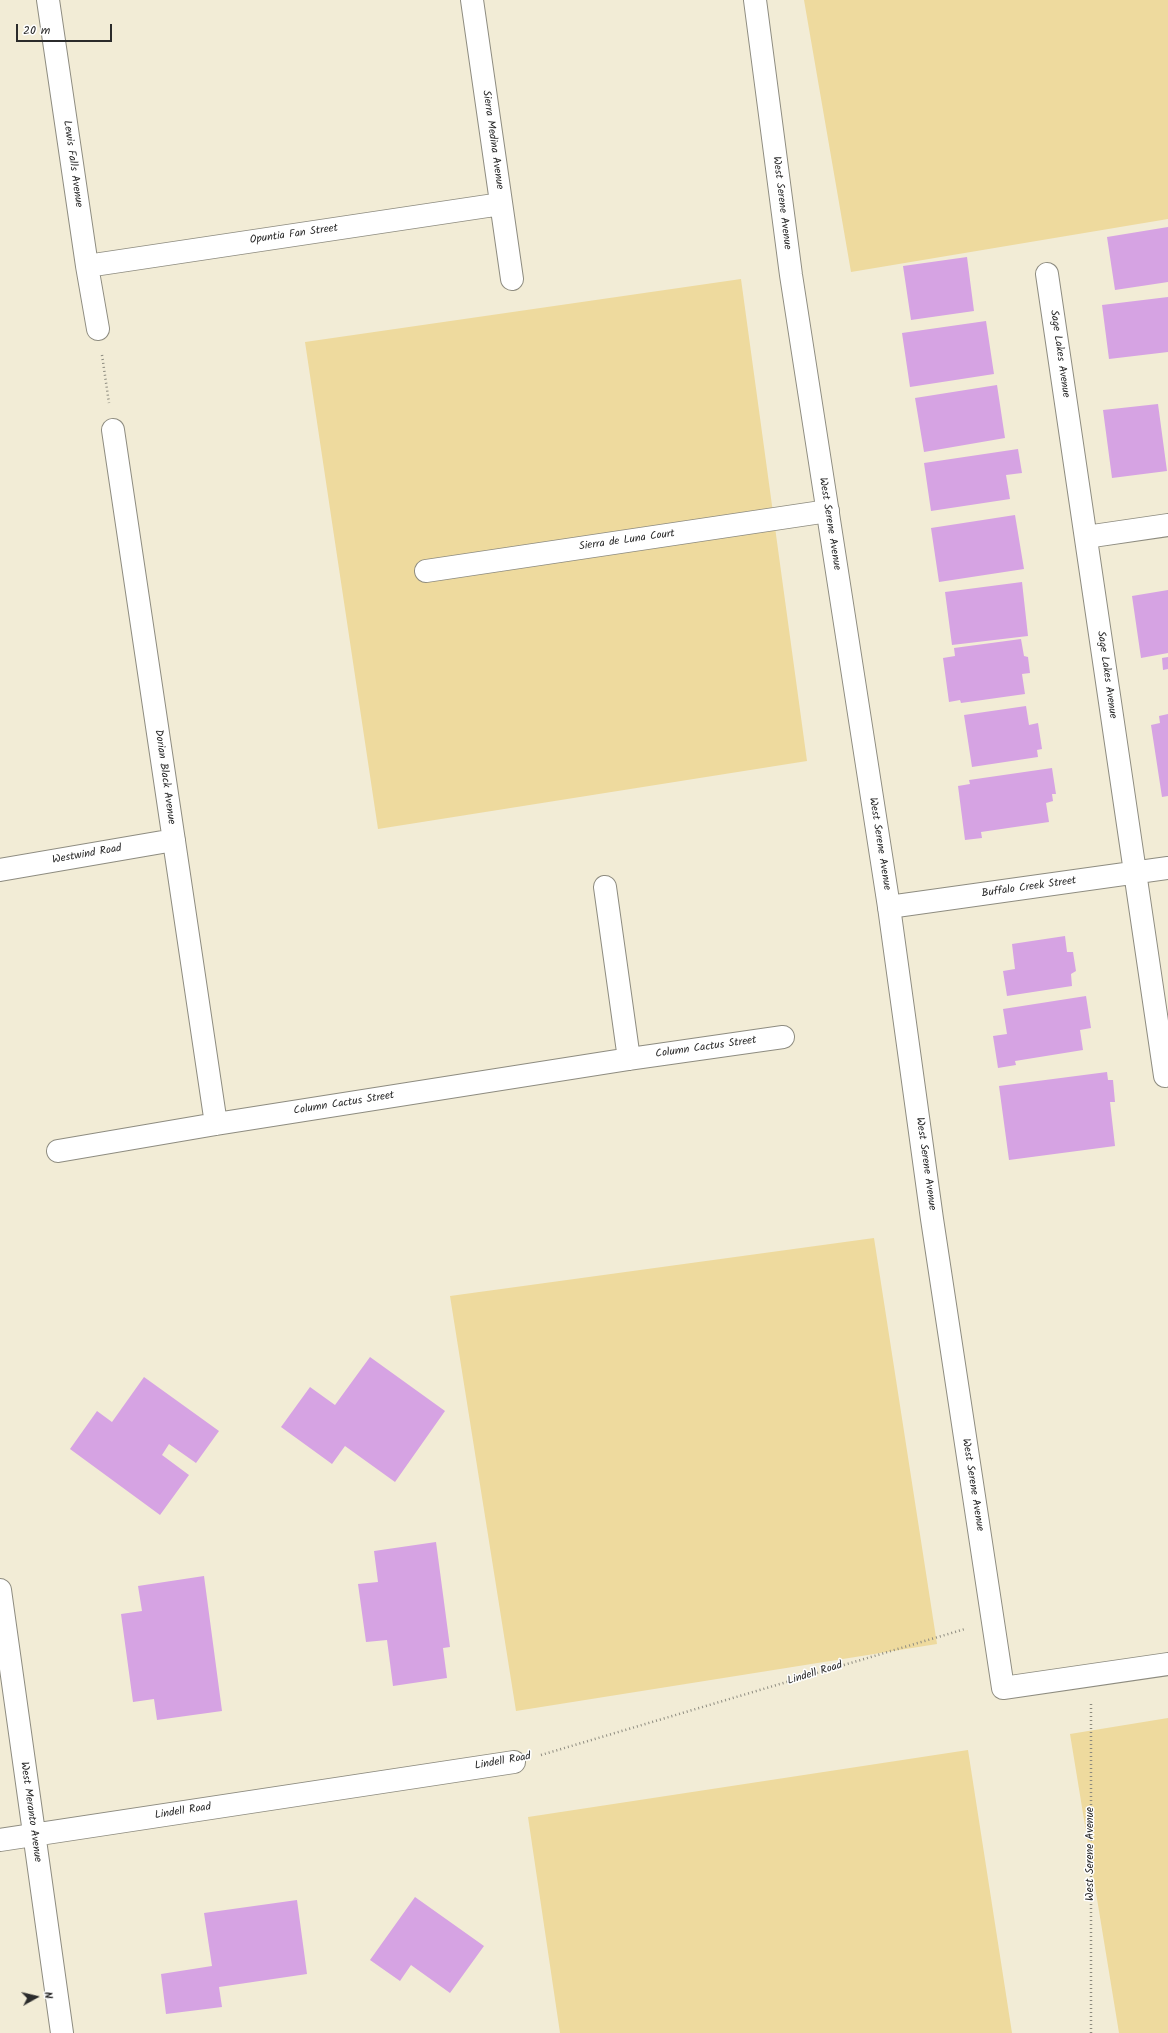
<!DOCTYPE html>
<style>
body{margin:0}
#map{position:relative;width:1168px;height:2033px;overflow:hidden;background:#f2ecd6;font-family:Kalam,sans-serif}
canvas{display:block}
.north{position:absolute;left:16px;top:1977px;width:40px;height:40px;-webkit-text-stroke:3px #fff;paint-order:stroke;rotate:82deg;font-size:11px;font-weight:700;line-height:16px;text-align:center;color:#2b2b2b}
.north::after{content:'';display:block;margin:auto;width:14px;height:18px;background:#2b2b2b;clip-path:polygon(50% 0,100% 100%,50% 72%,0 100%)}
.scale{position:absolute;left:16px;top:24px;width:96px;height:18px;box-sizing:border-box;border:2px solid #2b2b2b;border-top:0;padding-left:5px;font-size:12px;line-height:14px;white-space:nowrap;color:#2b2b2b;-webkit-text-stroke:3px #fff;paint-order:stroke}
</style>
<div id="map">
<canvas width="1168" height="2033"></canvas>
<div class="north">N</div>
<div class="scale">20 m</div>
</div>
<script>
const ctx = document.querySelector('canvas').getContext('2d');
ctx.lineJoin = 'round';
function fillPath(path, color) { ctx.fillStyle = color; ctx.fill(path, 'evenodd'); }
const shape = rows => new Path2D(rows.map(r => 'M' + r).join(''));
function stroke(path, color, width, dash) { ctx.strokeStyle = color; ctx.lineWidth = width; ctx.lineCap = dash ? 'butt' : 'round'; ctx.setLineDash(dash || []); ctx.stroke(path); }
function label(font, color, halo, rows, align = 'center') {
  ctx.font = font + ' Kalam,sans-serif'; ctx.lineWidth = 3; ctx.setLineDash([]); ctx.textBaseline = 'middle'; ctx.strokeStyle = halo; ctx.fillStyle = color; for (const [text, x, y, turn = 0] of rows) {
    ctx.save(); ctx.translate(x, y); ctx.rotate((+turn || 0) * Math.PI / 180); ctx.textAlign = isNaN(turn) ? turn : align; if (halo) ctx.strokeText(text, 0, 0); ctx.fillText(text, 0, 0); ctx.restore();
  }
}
fillPath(shape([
 [804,0,1168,0,1168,219,851,272],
 [741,279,807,761,378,829,305,342],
 [874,1238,937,1644,516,1711,450,1296],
 [1168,1718,1168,2033,1119,2033,1070,1734],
 [968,1750,1012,2033,560,2033,528,1817]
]), '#eeda9e');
fillPath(shape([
 [1168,227,1168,282,1115,290,1107,237],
 [967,257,974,311,911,320,903,266],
 [1168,297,1168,352,1109,359,1102,305],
 [986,321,994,374,910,387,902,333],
 [997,385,1005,438,924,452,915,398],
 [1158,404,1167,471,1112,478,1103,410],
 [1018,449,1022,473,1006,475,1010,499,931,511,924,463],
 [1015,515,1024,569,939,582,931,528],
 [1022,582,1028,636,952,645,945,592],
 [1168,590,1168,653,1141,658,1132,596],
 [1021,639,1024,656,1028,657,1030,673,1022,674,1025,694,961,703,960,700,949,702,943,658,955,656,954,648],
 [1168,657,1168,669,1163,670,1162,658],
 [1026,706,1029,725,1038,723,1042,749,1037,750,1038,757,972,767,964,715],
 [1168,714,1168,796,1162,797,1151,725,1160,723,1159,716],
 [1052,768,1056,794,1052,794,1053,801,1046,803,1049,822,981,832,982,838,965,840,958,786,970,784,969,780],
 [1065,936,1067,952,1073,952,1076,971,1071,974,1072,986,1007,996,1003,971,1015,969,1012,944],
 [1086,996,1091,1028,1080,1030,1083,1050,1015,1061,1016,1065,998,1068,993,1036,1007,1034,1003,1009],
 [1107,1072,1108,1080,1113,1080,1115,1102,1110,1102,1115,1146,1009,1160,999,1086],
 [370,1357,445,1411,395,1482,345,1446,332,1464,281,1427,310,1387,335,1405],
 [144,1377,219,1431,196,1463,169,1444,162,1455,189,1475,160,1515,70,1449,97,1411,112,1422],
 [436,1542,450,1647,443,1648,447,1678,393,1686,387,1640,366,1642,358,1584,378,1582,374,1551],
 [204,1576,222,1711,157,1720,154,1699,133,1702,121,1614,142,1611,138,1586],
 [415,1897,484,1946,450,1993,411,1965,400,1981,370,1960],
 [297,1900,307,1974,219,1987,222,2007,166,2014,161,1974,212,1966,204,1913]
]), '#d6a3e3');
const minor = shape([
 [48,0,87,266,98,329],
 [472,0,512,279],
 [87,266,501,204],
 [1047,274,1165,1076],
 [113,430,216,1124],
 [1086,537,1168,525],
 [426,571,828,511],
 [0,870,174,840],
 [605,887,629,1059],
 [889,907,1168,868],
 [58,1151,216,1124,629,1059,783,1037],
 [0,1590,62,2033],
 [0,1840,514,1762]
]);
const tertiary = shape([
 [755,0,791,275,889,907,932,1219,1003,1688,1168,1664]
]);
stroke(minor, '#8e8c80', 24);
stroke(tertiary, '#8e8c80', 24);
stroke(shape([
 [102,355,109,403],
 [1091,1704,1091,2033],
 [541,1755,965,1629]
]), '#8e8c80', 2.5, [1, 3]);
stroke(minor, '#fff', 22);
stroke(tertiary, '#fff', 22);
label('11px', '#2b2b2b', '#fff', [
 ["Sierra Medina Avenue",492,140,82],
 ["Lewis Falls Avenue",72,164,82],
 ["West Serene Avenue",781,203,83],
 ["Opuntia Fan Street",294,235,-8],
 ["Sage Lakes Avenue",1059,354,82],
 ["West Serene Avenue",829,524,81],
 ["Sierra de Luna Court",627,541,-8],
 ["Sage Lakes Avenue",1106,675,82],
 ["Dorian Black Avenue",164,777,82],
 ["West Serene Avenue",879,844,81],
 ["Westwind Road",87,855,-10],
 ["Buffalo Creek Street",1029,888,-8],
 ["Column Cactus Street",706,1048,-8],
 ["Column Cactus Street",344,1104,-9],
 ["West Serene Avenue",925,1164,82],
 ["West Serene Avenue",972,1485,81],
 ["Lindell Road",815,1674,-17],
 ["Lindell Road",503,1762,-10],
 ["West Meranto Avenue",30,1812,82],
 ["Lindell Road",183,1812,-9],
 ["West Serene Avenue",1091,1854,-90]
]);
</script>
